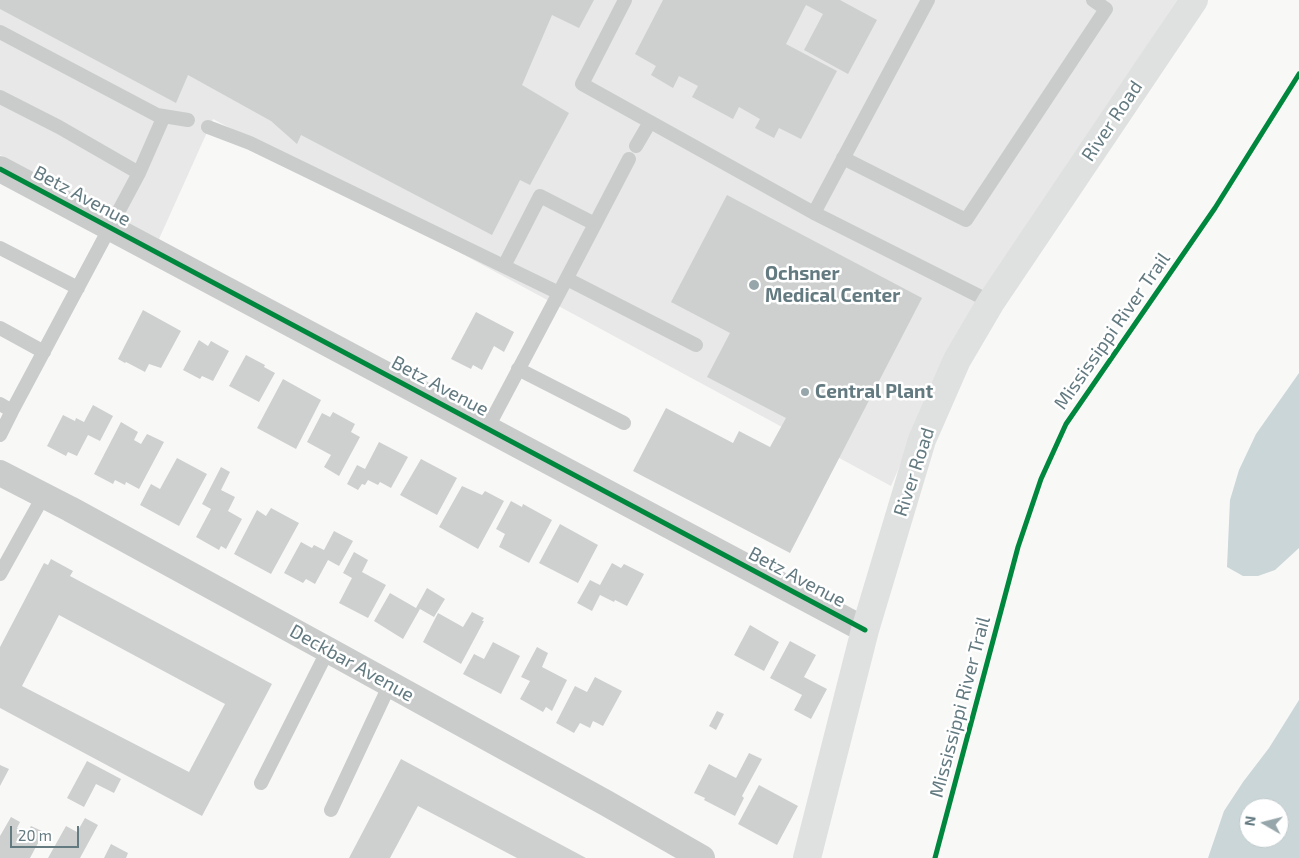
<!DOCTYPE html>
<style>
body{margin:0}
#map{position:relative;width:1299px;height:858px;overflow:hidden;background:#f8f8f7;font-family:"Exo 2",sans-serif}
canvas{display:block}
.north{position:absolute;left:1239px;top:798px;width:50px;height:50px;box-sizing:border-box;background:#fff;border:1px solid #c1cacd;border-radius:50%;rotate:278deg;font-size:14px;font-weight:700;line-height:20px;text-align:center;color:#637a81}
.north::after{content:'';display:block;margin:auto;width:18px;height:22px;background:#97a6aa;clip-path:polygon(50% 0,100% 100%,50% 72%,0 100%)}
.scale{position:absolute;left:10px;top:826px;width:69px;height:22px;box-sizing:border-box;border:2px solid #637a81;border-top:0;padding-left:6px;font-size:15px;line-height:18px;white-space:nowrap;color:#637a81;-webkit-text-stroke:4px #fff;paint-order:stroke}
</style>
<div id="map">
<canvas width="1299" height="858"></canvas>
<div class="north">N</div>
<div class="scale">20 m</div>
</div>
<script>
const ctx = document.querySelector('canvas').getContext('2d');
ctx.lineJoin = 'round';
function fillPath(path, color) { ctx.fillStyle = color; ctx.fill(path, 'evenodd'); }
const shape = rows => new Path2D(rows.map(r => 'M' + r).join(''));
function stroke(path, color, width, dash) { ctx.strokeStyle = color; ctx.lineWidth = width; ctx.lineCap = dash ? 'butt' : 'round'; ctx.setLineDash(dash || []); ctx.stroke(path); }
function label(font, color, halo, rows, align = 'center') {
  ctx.font = font + ' "Exo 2",sans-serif'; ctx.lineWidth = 5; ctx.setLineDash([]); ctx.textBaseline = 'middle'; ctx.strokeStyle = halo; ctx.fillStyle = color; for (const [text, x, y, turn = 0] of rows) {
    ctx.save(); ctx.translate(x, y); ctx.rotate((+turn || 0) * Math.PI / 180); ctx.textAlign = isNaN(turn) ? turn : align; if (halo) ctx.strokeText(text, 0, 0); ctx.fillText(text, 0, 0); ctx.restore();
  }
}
fillPath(shape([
 [0,0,1177,0,959,331,891,486,213,119,159,239,0,155]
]), '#e7e8e7');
fillPath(shape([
 [1299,373,1299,548,1275,570,1258,576,1243,576,1227,567,1230,500,1239,470,1256,434],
 [1299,700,1299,858,1208,858,1224,811,1243,782,1269,748],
 [1249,808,1279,808,1279,838,1249,838]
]), '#cad6d7');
fillPath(shape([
 [0,0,594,0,579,28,552,15,522,85,569,113,530,185,520,180,492,235,301,135,297,144,271,121,188,75,176,103,0,9],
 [663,0,840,0,877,20,848,74,804,50,823,14,806,5,786,44,837,71,801,139,779,128,774,138,755,128,760,119,739,107,733,119,692,97,698,86,679,76,673,88,651,75,656,66,635,54],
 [727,195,922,298,790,553,633,471,666,408,733,443,739,431,770,447,786,418,707,377,730,333,671,302],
 [143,310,181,331,161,368,149,364,145,372,126,362,125,363,118,359],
 [476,312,514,332,504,352,494,346,482,370,473,365,471,369,451,359],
 [199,340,208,346,211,341,229,351,213,381,202,376,200,379,183,370],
 [246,355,265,365,264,367,275,373,259,402,229,386],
 [283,379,321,400,296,449,257,428],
 [93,405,113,416,100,441,88,435,77,456,68,452,66,456,47,446,63,415,75,421,76,418,84,422],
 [333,412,355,424,351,432,360,437,339,476,324,467,331,455,307,442,322,413,330,417],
 [121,422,138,432,134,440,141,444,147,434,164,442,139,489,126,482,125,485,115,480,113,484,94,474],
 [379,442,408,457,391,488,380,482,378,485,368,480,365,485,362,484,358,490,347,484,357,465,365,469],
 [177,458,207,474,179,526,140,505,151,484,160,489],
 [421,459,457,478,437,515,400,495],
 [221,467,230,472,221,490,235,497,228,511,242,519,226,549,221,546,219,550,196,537,211,509,202,504],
 [462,486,482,495,485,491,504,501,478,549,439,527],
 [511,501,522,507,523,504,552,520,529,563,499,547,505,534,496,529],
 [271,508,299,523,271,574,234,554,257,510,266,516],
 [560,524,598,545,578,583,539,563],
 [334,531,353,541,339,566,328,560,315,584,306,579,303,583,284,573,301,542,312,548,314,545,324,550],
 [354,552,368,560,362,572,386,585,368,618,339,603,352,578,343,573],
 [51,559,73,571,70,576,272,684,202,816,0,708,0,647,44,563,48,565],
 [59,615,225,704,189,772,22,686],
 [612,563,621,568,624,564,644,574,627,606,615,600,614,602,600,595,592,611,577,603,590,580,600,585],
 [427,588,445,599,434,617,420,609,403,639,374,621,390,593,416,608],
 [472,612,484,618,482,621,484,621,461,664,423,642,438,613,463,627],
 [750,625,779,642,764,671,734,655],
 [790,641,816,655,804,677,827,689,811,719,794,710,802,695,770,678],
 [493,642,520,656,501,694,463,674,474,654,484,659],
 [537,647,548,653,542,667,567,680,552,711,546,707,543,712,520,699,530,681,521,677],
 [595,677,622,691,603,726,593,721,590,728,580,723,574,733,556,723,575,686,587,692],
 [717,711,724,714,716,730,709,726],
 [749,753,762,759,742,796,744,798,735,816,704,800,705,798,694,793,709,764,736,778],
 [401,759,586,858,517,858,418,806,390,858,349,858],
 [87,761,121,779,114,793,96,784,84,807,67,798],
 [0,765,9,769,0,786],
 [759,785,798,806,777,845,738,824],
 [11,817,20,822,17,828,27,834,31,826,44,832,30,858,0,858,0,836],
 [85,818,98,825,80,858,48,858,66,826,77,832],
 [111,844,128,853,126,858,104,858]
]), '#ced0d0');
stroke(shape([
 [625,0,582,84,814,213,991,302],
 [0,32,157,115,188,120],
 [0,97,59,127,139,173,12,411],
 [208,127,250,143,559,293,629,159],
 [636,146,650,122],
 [843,158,966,220,1106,9,1093,0],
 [139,173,164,116],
 [814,213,928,0],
 [0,248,78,288],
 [504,266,540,196,595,224],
 [567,279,696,345],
 [0,328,44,352],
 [518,369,624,423],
 [0,404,12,411,0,435],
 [487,429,559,293],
 [0,574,44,495],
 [261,783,328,650],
 [331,810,390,684]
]), '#cacccc', 14);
stroke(shape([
 [0,169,865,630],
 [0,473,70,509,328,650,606,803,702,858]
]), '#cacccc', 26);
stroke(shape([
 [807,858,865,630,922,440,957,360,991,302,1194,0]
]), '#dfe0e0', 28);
stroke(shape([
 [0,169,865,630],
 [935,858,1018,547,1041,479,1066,424,1215,208,1299,74]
]), '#00873e', 5);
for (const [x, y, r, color] of [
 [754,285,6,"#97a6aa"],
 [805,392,5,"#97a6aa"]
]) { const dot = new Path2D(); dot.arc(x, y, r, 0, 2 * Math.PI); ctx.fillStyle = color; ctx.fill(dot); stroke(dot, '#fff', 2); }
label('19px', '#637a81', '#fff', [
 ["River Road",1112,121,-56],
 ["Betz Avenue",82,196,28],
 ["Mississippi River Trail",1112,331,-55],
 ["Betz Avenue",440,386,28],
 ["River Road",914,472,-72],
 ["Betz Avenue",797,577,28],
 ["Deckbar Avenue",352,663,29],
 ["Mississippi River Trail",960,707,-75]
]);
label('bold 19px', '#637a81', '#fff', [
 ["Ochsner",765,274],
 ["Medical Center",765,296],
 ["Central Plant",815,392]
], 'left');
</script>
